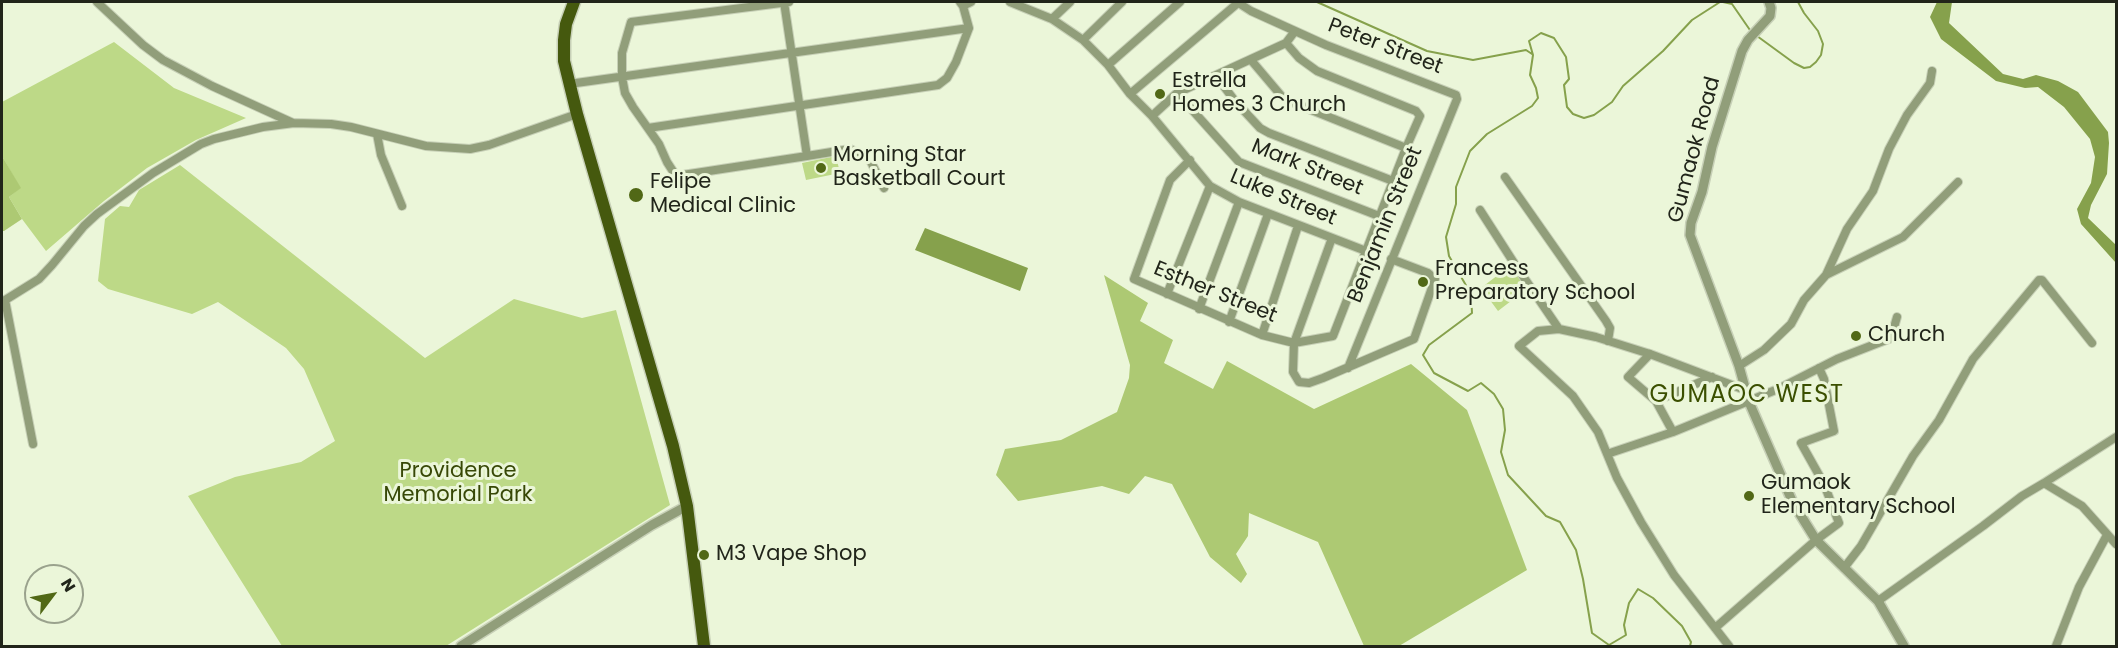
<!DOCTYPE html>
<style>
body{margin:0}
#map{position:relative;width:2118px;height:648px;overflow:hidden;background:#ebf6d9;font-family:Poppins,sans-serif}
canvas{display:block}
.frame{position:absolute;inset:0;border:3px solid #21251a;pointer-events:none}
.north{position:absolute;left:24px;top:564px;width:60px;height:60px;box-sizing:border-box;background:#ebf6d9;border:2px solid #9aa28d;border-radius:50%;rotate:58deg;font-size:16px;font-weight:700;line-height:24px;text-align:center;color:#21251a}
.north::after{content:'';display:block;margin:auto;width:21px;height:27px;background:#516816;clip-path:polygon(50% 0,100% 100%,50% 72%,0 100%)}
</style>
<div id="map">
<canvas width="2118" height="648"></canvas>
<div class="frame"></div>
<div class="north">N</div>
</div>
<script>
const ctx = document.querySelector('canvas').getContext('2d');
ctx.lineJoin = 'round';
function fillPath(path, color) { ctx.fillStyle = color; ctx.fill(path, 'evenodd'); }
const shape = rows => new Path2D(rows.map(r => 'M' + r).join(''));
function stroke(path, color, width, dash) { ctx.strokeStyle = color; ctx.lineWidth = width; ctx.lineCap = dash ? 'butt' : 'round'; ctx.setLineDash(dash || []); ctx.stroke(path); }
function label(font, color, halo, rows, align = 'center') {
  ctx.font = font + ' Poppins,sans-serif'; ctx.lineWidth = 6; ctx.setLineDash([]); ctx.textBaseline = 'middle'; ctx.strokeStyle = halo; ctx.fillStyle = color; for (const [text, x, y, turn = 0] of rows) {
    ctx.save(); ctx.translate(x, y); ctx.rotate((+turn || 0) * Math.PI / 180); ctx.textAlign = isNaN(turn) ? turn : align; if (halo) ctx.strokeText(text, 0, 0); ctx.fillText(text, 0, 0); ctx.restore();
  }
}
fillPath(shape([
 [114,42,174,88,246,118,196,140,147,168,104,201,46,251,22,219,9,197,20,188,2,156,2,102],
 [836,156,840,173,806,180,802,163],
 [180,165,425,358,514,299,582,318,616,310,670,505,446,646,282,646,188,496,235,477,301,462,335,441,304,369,286,348,218,302,192,314,108,289,98,281,105,219,120,206,129,207,139,190],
 [1511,265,1528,288,1498,311,1481,288]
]), '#bdd987');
fillPath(shape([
 [2,156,21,188,9,197,22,219,4,231,2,231],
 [1104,275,1148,303,1140,321,1173,340,1164,363,1213,389,1227,361,1314,409,1411,364,1467,410,1527,570,1399,646,1364,646,1318,542,1249,513,1248,536,1236,554,1247,574,1241,583,1210,557,1172,484,1145,476,1129,494,1102,486,1018,501,996,475,1005,449,1061,440,1117,412,1129,378,1130,365]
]), '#adc973');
fillPath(shape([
 [1937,2,1952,2,1949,23,2003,74,2023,79,2036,75,2058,81,2078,92,2108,132,2109,143,2107,174,2091,205,2088,218,2116,245,2116,263,2081,224,2077,209,2091,183,2095,157,2090,139,2064,107,2038,87,2025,88,1996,81,1941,39,1930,17],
 [925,228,1028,268,1020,291,915,250]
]), '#86a14c');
stroke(shape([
 [1317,2,1427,51,1473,60,1526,50,1532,54],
 [1723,2,1732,4,1752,33],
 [1757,36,1794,63,1804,68,1810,67,1816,62,1821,55,1823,44,1818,31,1804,13,1798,2],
 [1690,646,1691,642,1682,626,1653,598,1638,589,1629,603,1624,625,1626,635,1609,645,1592,633,1583,579,1576,550,1560,522,1546,516,1508,475,1501,452,1505,430,1503,409,1494,394,1481,383,1468,391,1434,373,1423,355,1429,345,1472,313,1471,294,1449,256,1446,237,1456,204,1456,187,1470,151,1487,134,1532,106,1538,98,1536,88,1530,75,1533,55,1529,41,1541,33,1554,38,1566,57,1569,79,1564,85,1567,107,1573,114,1584,118,1594,115,1612,102,1623,86,1663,51,1692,20,1720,2]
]), '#86a14c', 2);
const minor = shape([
 [97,2,143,45,163,60,212,86,293,123],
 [784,2,807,156,850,149,869,158,884,188],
 [789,2,631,22,622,53,622,77,625,93,633,107,659,144,667,162,676,176,807,156],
 [1010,2,1052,19,1083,40,1108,65,1130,94,1152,116,1210,186,1239,202,1366,251],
 [1237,2,1251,11,1326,45,1456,95,1457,99,1348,368],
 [963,6,971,2],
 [1052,19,1070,2],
 [1083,40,1122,2],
 [1251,60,1284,99,1406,148],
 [1108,65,1180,2],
 [1216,76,1235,101,1260,128,1269,133,1393,181],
 [569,84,969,28],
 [1177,93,1239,162,1379,216],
 [1130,94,1238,3],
 [1152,116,1177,93,1286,43,1295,31],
 [648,128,938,85,947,78,956,62,969,28,963,6,960,2],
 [377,134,381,155,402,206],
 [1190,160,1170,180,1134,279,1262,335,1294,343,1333,336,1406,148,1420,116,1416,111,1317,71,1299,58,1286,43],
 [1505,177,1606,321,1610,328,1608,341],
 [1480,210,1514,263,1559,329],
 [1332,238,1294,343,1293,372,1299,382,1309,383,1323,378,1414,339,1435,279,1428,273,1391,259],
 [1826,275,1903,237,1958,182],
 [1167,294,1210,186],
 [5,300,33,444],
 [2,302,39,279,52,265,84,226,97,214,153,173,201,144,214,139,263,127,294,123,331,124,351,127,426,146,470,149,489,145,577,114],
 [1199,309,1239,202],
 [1229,322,1268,214],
 [1262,335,1298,226],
 [1650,354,1628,377,1656,401],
 [1739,366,1764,350,1791,324,1804,300,1826,275,1847,229,1873,191,1889,149,1907,115,1930,83,1932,71],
 [1712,377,1656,401,1673,432,1778,389,1837,359,1891,338,1897,317],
 [1607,454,1673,432],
 [2044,483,2116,437],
 [1844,568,1861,546,1913,456,1939,420,1973,359,2039,280,2042,280,2092,343],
 [1878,601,1983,526,2022,496,2044,483,2082,506,2116,544],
 [1715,628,1816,540,1839,523,1824,484,1801,443,1834,431,1824,379,1819,368],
 [1729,646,1674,575,1641,522,1617,478,1598,432,1573,396,1519,346,1538,331,1559,329,1596,337,1650,354,1745,390],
 [2056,646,2079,587,2107,535]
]);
const tertiary = shape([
 [1769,2,1771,8,1770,16,1748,40,1742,51,1712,147,1702,192,1691,223,1690,235,1739,366,1749,402,1793,503,1816,540,1878,601,1904,646],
 [461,646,652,525,687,506]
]);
const primary = shape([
 [574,2,566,24,564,40,564,61,577,114,673,446,687,506,704,646]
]);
stroke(minor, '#c7d0b7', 10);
stroke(tertiary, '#c7d0b7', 12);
stroke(primary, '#c7d0b7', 15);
stroke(minor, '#919e7a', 8);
stroke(tertiary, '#919e7a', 9);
stroke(primary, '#45590e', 12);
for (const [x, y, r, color] of [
 [1160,94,6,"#516816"],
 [821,168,6,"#516816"],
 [636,195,8,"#516816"],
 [1423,282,6,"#516816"],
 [1856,336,6,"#516816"],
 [1749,496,6,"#516816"],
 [704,555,6,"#516816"]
]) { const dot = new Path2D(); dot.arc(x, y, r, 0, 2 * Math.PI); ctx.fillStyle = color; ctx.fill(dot); stroke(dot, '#ebf6d9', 2); }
label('21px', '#21251a', '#ebf6d9', [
 ["Peter Street",1385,47,21],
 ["Gumaok Road",1695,150,-75],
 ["Mark Street",1307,168,22],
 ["Luke Street",1283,198,23],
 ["Benjamin Street",1386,225,-68],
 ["Esther Street",1215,293,22]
]);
label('21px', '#21251a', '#ebf6d9', [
 ["Estrella",1172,82],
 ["Homes 3 Church",1172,106],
 ["Morning Star",833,156],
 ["Basketball Court",833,180],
 ["Felipe",650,183],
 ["Medical Clinic",650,207],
 ["Francess",1435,270],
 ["Preparatory School",1435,294],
 ["Church",1868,336],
 ["Gumaok",1761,484],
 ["Elementary School",1761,508],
 ["M3 Vape Shop",716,555]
], 'left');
label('21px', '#374806', '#ebf6d9', [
 ["Providence",458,472],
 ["Memorial Park",458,496]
]);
ctx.letterSpacing = '1.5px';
label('24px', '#3b4f00', '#ebf6d9', [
 ["GUMAOC WEST",1747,396]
]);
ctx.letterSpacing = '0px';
</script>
